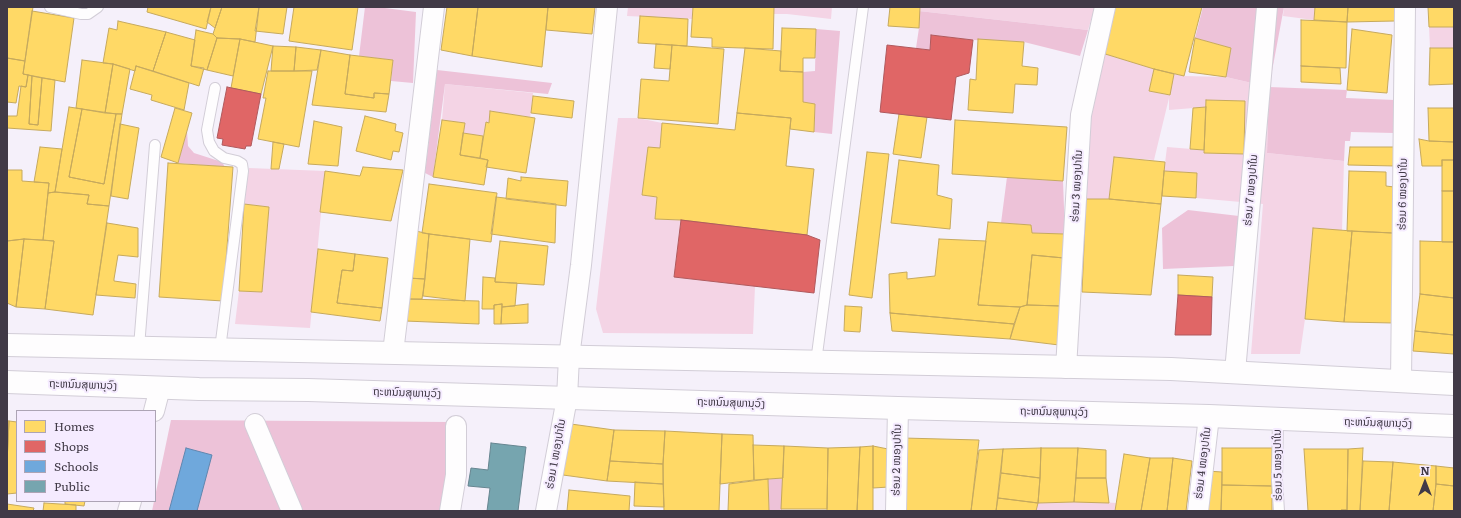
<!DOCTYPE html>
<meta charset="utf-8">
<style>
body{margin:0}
#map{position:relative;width:1461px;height:518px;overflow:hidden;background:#f5f0fa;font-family:Literata,serif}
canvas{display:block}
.frame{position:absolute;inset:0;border:8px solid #413a47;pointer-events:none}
.legend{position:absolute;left:16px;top:410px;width:140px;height:92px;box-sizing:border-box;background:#f5ebff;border:1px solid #ada4b5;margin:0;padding:5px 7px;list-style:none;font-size:12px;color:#413a47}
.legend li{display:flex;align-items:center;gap:8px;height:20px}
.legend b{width:20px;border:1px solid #ada4b5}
.north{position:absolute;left:1405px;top:462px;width:40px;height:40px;-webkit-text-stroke:3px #f5ebff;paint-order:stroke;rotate:0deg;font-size:11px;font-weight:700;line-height:16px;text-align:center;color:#413a47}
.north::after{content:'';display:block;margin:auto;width:14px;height:18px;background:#413a47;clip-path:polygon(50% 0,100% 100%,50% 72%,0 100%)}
</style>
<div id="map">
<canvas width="1461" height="518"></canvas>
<div class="frame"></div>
<ul class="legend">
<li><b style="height:11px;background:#ffd966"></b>Homes</li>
<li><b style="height:11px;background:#e06666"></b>Shops</li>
<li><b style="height:11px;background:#6fa8dc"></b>Schools</li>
<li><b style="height:11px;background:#76a5af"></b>Public</li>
</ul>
<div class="north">N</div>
</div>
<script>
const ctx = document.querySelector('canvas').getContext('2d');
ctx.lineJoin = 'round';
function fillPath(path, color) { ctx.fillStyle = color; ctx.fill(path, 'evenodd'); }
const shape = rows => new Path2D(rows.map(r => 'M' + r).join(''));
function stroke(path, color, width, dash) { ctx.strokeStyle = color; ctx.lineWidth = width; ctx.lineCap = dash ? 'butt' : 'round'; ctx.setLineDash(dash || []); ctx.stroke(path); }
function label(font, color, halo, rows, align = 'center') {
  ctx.font = font + ' Literata,"Noto Sans Lao",serif'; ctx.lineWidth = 4; ctx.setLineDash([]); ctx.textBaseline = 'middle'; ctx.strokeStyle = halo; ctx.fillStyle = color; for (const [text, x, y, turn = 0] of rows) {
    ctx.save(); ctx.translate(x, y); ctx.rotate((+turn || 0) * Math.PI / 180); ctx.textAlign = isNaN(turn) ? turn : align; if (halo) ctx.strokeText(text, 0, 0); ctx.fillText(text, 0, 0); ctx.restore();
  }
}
fillPath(shape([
 [628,7,693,7,692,19,627,16],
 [774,7,832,7,831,19,787,14,774,14],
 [920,7,1095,7,1088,30,919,11],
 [1284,7,1315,7,1314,20,1283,16],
 [1429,27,1454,27,1454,48,1430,48],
 [1102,53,1154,69,1149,91,1169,95,1174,74,1184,76,1226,77,1269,87,1267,153,1344,161,1342,231,1313,228,1305,319,1300,354,1251,354,1263,204,1196,198,1197,173,1164,171,1167,147,1204,150,1205,153,1243,154,1245,101,1206,100,1206,107,1169,110,1169,98,1154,160,1114,157,1109,199,1086,199,1091,115],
 [445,84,533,93,531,113,530,117,490,111,489,123,486,122,483,136,463,133,465,123,442,120],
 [618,118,638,118,662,123,660,148,648,148,642,195,657,197,655,219,681,220,674,277,755,286,753,334,603,333,596,309],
 [249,168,325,171,310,328,235,324,239,291,262,292,269,207,244,204],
 [1074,502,1101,502,1116,503,1115,511,1036,511,1038,503]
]), '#f4d4e5');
fillPath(shape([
 [365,7,377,7,416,12,413,83,391,81,393,60,359,56],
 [1203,7,1284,7,1269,87,1347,90,1346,98,1395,100,1394,133,1351,132,1350,141,1345,141,1344,161,1267,153,1269,87,1226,77,1231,48,1195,38],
 [919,11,1088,30,1080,56,1024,42,973,40,932,35,930,50,916,48,919,28],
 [816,29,840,31,832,134,814,132,815,104,803,102,803,72,815,71],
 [437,70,552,83,548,94,445,84,433,177,425,173],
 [187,131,188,146,194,153,222,162,225,167,178,163],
 [1007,177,1063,181,1065,234,1032,233,1031,225,1001,223],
 [1188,210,1239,216,1234,266,1163,269,1162,228],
 [171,420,449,422,451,463,440,511,152,511],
 [783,478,782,511,769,511,768,479]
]), '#edc2d8');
const homes = shape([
 [7,7,33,7,25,61,7,58,7,7],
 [148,7,211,7,206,29,147,12,148,7],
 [211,7,222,7,215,28,207,22,211,7],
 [222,7,259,7,255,42,240,39,217,38,213,34,222,7],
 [259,7,287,7,283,34,255,31,259,7],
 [294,7,358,7,352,50,289,41,294,7],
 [447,7,478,7,472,56,441,50,447,7],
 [478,7,548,7,542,67,472,56,478,7],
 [548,7,595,7,592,34,546,30,548,7],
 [693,7,774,7,773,49,712,47,712,38,691,37,693,7],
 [890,7,920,7,919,28,888,26,890,7],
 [1115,7,1202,7,1184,76,1154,69,1102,53,1115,7],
 [1315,7,1348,7,1347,22,1314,20,1315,7],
 [1348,7,1395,7,1395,21,1347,22,1348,7],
 [1428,7,1454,7,1454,27,1429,27,1428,7],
 [32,11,74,18,65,82,23,74,32,11],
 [640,16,688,19,687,46,638,43,640,16],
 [1301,20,1347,22,1346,68,1301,66,1301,20],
 [118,21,166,32,153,71,136,66,135,71,113,64,103,63,109,28,117,30,118,21],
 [782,28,816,29,815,58,803,58,803,72,780,71,782,28],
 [1352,29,1392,35,1387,93,1347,90,1352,29],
 [196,30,213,34,217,38,207,70,191,66,196,30],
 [166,32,195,40,191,66,204,68,199,86,153,71,166,32],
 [217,38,240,39,233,76,207,70,217,38],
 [1195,38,1231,48,1226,77,1189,72,1195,38],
 [240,39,273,46,261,94,231,88,240,39],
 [978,39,1024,42,1022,66,1038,68,1037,85,1015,84,1013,113,968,110,970,79,976,80,978,39],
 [656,44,672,45,670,69,654,68,656,44],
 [672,45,724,49,718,124,638,118,641,79,669,81,672,45],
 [273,46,296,47,294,71,271,71,273,46],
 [296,47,321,50,317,70,294,71,296,47],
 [745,48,781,51,780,71,803,72,803,102,815,104,814,132,790,129,791,118,737,113,745,48],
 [1430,48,1454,48,1454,84,1429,85,1430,48],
 [321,50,350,55,345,94,374,98,374,93,389,94,386,112,312,105,321,50],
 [350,55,393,60,389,94,374,93,374,98,345,94,350,55],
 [7,58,25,61,23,74,28,75,26,87,19,86,16,103,7,102,7,58],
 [82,60,113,64,105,113,76,108,82,60],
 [113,64,130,69,122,114,105,113,113,64],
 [136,66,189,83,184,110,151,100,152,95,130,89,136,66],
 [1301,66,1340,68,1341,84,1301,82,1301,66],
 [1154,69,1174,74,1170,95,1149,91,1154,69],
 [268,71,312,71,299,147,258,139,266,98,263,98,268,71],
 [28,75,32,76,29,124,38,125,42,78,55,80,51,131,7,128,7,116,17,116,21,86,26,87,28,75],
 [32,76,42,78,38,125,29,124,32,76],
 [533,96,574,101,572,118,531,113,533,96],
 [1206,100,1245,101,1244,154,1204,153,1206,100],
 [69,107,82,109,69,177,104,184,116,114,122,114,109,206,87,204,89,195,55,192,69,107],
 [1206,107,1204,150,1190,149,1193,108,1206,107],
 [175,108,192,113,178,163,161,157,175,108],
 [1428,108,1454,108,1454,142,1429,141,1428,108],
 [82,109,116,114,104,184,69,177,82,109],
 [490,111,535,118,526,173,486,167,488,160,480,158,486,122,489,123,490,111],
 [737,113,791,118,786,166,814,169,807,235,681,220,655,219,657,197,642,195,648,147,660,148,662,123,735,130,737,113],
 [899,114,927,117,921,158,893,154,899,114],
 [365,116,396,124,395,131,403,133,399,152,393,151,391,160,356,151,365,116],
 [442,120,465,123,460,155,488,160,484,185,433,177,442,120],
 [955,120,1067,127,1063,181,952,174,955,120],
 [314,121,342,127,338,166,308,164,314,121],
 [120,124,139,128,128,199,111,196,120,124],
 [463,133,483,136,480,158,460,155,463,133],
 [1419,139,1429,141,1454,142,1454,160,1442,160,1442,166,1422,166,1419,139],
 [273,142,284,144,279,169,271,169,273,142],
 [40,147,62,149,55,192,48,193,49,183,34,182,40,147],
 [1350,147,1396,147,1396,166,1348,165,1350,147],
 [867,152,889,154,872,298,849,295,867,152],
 [1114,157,1165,162,1161,204,1109,199,1114,157],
 [899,160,939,165,937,195,952,199,950,229,891,223,899,160],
 [1442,160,1454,160,1454,191,1442,191,1442,160],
 [168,163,233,167,223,301,159,297,168,163],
 [363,167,403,170,391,221,320,212,325,171,360,176,363,167],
 [7,170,22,170,22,181,49,183,43,240,24,239,7,241,7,170],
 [1164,171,1197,173,1196,198,1162,196,1164,171],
 [1349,171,1386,172,1386,186,1394,187,1397,225,1393,224,1393,233,1347,231,1349,171],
 [521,177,568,181,566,206,506,199,508,178,521,181,521,177],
 [429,184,497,193,491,242,422,233,429,184],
 [1442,191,1454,191,1454,242,1442,242,1442,191],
 [55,192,89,195,87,204,109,206,93,315,45,309,54,241,43,240,48,193,55,192],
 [496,197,556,204,555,243,491,234,496,197],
 [1086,199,1109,199,1161,204,1151,295,1082,292,1086,199],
 [244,204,269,207,262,292,239,291,244,204],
 [988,222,1031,225,1032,233,1065,234,1064,258,1032,255,1027,305,1020,307,978,305,988,222],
 [107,223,138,228,138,257,118,255,114,279,114,281,136,284,135,298,96,295,107,223],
 [1313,228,1352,231,1344,322,1305,319,1313,228],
 [416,231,429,234,425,279,407,278,416,231],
 [1352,231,1393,233,1394,323,1344,322,1352,231],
 [429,234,470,239,465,301,423,296,429,234],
 [24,239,54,241,45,309,16,307,24,239],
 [24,239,16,307,7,303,7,241,24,239],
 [939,239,986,241,978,305,1020,307,1014,324,890,313,889,274,907,272,907,279,935,276,939,239],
 [500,241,548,246,544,285,495,282,500,241],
 [1420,241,1454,242,1454,298,1420,294,1420,241],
 [318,249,355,254,353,271,342,270,337,303,382,308,380,321,311,312,318,249],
 [355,254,388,258,382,308,337,303,342,270,353,271,355,254],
 [1032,255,1064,258,1062,306,1027,305,1032,255],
 [1178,275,1213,277,1212,297,1178,295,1178,275],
 [483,277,495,278,495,282,517,283,515,306,502,307,502,304,494,305,494,309,482,309,483,277],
 [407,278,425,279,422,299,406,299,407,278],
 [1420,294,1454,298,1454,335,1415,331,1420,294],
 [406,299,479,301,479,324,405,321,406,299],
 [502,304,501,324,494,324,494,305,502,304],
 [528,304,528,323,501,324,502,307,528,304],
 [1027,305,1062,306,1059,345,1010,339,1020,307,1027,305],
 [845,306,862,307,860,332,844,331,845,306],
 [890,313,1014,324,1010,339,892,331,890,313],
 [1415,331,1454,335,1454,354,1413,351,1415,331],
 [7,421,9,421,7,462,7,421],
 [9,421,17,422,17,493,7,494,7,462,9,421],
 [571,424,614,430,607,481,563,475,571,424],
 [614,430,665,431,663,464,610,461,614,430],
 [665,431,722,434,719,511,664,511,663,464,665,431],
 [722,434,753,435,754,480,720,484,722,434],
 [903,438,979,440,971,511,909,511,903,510,903,438],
 [753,445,784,446,783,478,754,480,753,445],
 [784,446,828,448,827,509,781,509,784,446],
 [873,446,873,511,857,511,860,447,873,446],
 [873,446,888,449,889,487,873,488,873,446],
 [860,447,857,511,827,511,828,448,860,447],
 [1041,448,1078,448,1074,502,1038,503,1040,478,1041,448],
 [1041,448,1040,478,1001,473,1003,449,1041,448],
 [1078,448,1106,450,1106,478,1076,478,1078,448],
 [1222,448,1272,448,1272,486,1222,485,1222,448],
 [1363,448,1360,511,1341,511,1341,510,1347,510,1348,449,1363,448],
 [1003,449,996,511,971,511,979,450,1003,449],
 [1304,449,1348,449,1347,510,1341,510,1341,511,1308,511,1304,449],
 [1124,454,1150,458,1141,511,1115,511,1124,454],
 [1150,458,1173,458,1167,511,1141,511,1150,458],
 [1173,458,1192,461,1186,511,1167,511,1173,458],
 [610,461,663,464,663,484,607,481,610,461],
 [1363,461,1393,462,1389,511,1360,511,1363,461],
 [1393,462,1436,466,1436,484,1433,511,1389,511,1393,462],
 [1436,466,1454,468,1454,486,1436,484,1436,466],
 [1207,471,1222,472,1221,511,1205,511,1207,471],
 [1001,473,1040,478,1038,503,998,498,1001,473],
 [1076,478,1106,478,1109,503,1074,502,1076,478],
 [768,479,769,511,728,511,729,484,768,479],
 [635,482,663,484,664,507,634,506,635,482],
 [1436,484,1454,486,1454,511,1433,511,1436,484],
 [1222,485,1272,486,1272,511,1221,511,1222,485],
 [569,490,630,496,629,511,567,511,569,490],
 [998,498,1038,503,1036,511,996,511,998,498],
 [65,501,85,501,84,506,65,504,65,501],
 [44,503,76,505,76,511,43,511,44,503],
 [7,504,34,508,33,511,7,511,7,504]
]);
fillPath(homes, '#ffd966');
stroke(homes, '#c6a95d', 1);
const shops = shape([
 [931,35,973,40,969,73,956,77,951,120,880,112,887,45,930,50,931,35],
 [227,87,261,94,251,146,246,146,245,149,222,145,223,139,217,138,227,87],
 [681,220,807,235,820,240,814,293,674,277,681,220],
 [1178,295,1212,297,1211,335,1175,335,1178,295]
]);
fillPath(shops, '#e06666');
stroke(shops, '#b0595d', 1);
const schools = shape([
 [186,448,212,455,197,511,169,511,186,448]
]);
fillPath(schools, '#6fa8dc');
stroke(schools, '#6187af', 1);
const public = shape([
 [491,443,526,447,518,511,487,511,490,488,468,486,471,468,488,470,491,443]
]);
fillPath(public, '#76a5af');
stroke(public, '#668590', 1);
const lane = shape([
 [50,7,81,14,88,14,98,7],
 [215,88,207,130,209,142,214,151,224,158,237,161,242,164,243,171,220,349],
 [139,347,155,145],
 [816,362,863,7],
 [1278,419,1277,480,1279,511]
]);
const street = shape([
 [393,353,434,7],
 [1066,368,1081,115,1105,7],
 [1235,372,1267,7],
 [1401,382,1405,7],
 [154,411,160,388],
 [255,424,292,511],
 [128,511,131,501],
 [450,511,456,475,456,426],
 [546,511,567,398,569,357,581,265,607,7],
 [896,511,898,408],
 [1198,511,1209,416]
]);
const highway = shape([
 [7,345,1171,369,1454,384],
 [7,382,199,389,308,390,898,408,1209,416,1454,426]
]);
stroke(lane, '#d2cdd7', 12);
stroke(street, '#d2cdd7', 22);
stroke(highway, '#d2cdd7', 24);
stroke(lane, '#fefdfe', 10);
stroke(street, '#fefdfe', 20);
stroke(highway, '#fefdfe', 22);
label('11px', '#413a47', '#f5ebff', [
 ["ຮ່ອມ 3 ໜອງປາໃນ",1077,186,-87],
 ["ຮ່ອມ 7 ໜອງປາໃນ",1251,190,-85],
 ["ຮ່ອມ 6 ໜອງປາໃນ",1403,194,-89],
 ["ຖະຫນົນສຸພານຸວົງ",83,385,2],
 ["ຖະຫນົນສຸພານຸວົງ",407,393,2],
 ["ຖະຫນົນສຸພານຸວົງ",731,403,2],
 ["ຖະຫນົນສຸພານຸວົງ",1054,412,1],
 ["ຖະຫນົນສຸພານຸວົງ",1378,423,2],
 ["ຮ່ອມ 1 ໜອງປາໃນ",556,454,-80],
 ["ຮ່ອມ 2 ໜອງປາໃນ",897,460,-89],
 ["ຮ່ອມ 4 ໜອງປາໃນ",1203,463,-83],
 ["ຮ່ອມ 5 ໜອງປາໃນ",1278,465,-91]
]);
</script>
